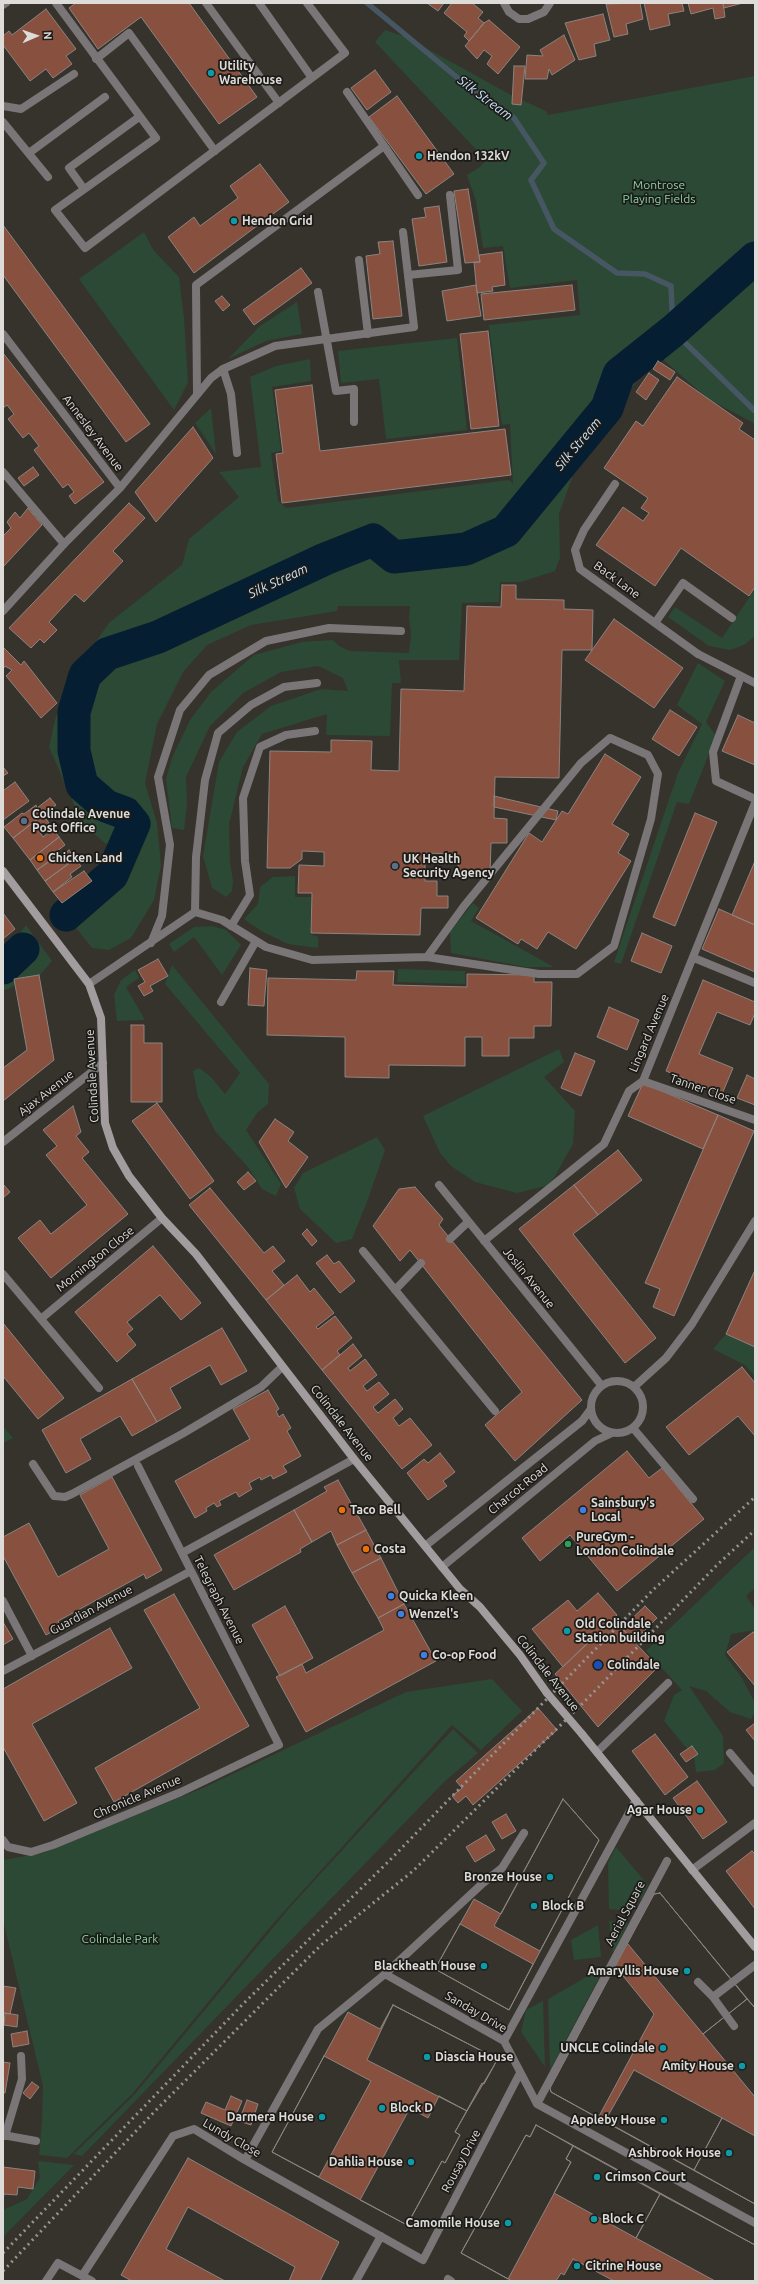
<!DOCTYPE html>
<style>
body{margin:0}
#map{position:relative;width:758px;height:2284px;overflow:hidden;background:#35332c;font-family:Ubuntu,sans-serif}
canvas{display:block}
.frame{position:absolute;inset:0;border:4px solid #dedcd8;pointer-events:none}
.north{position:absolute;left:16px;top:16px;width:40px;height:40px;-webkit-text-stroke:3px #1c1b18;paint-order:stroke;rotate:88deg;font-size:11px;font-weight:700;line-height:16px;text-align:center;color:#dedcd8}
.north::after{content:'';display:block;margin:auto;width:14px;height:18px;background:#dedcd8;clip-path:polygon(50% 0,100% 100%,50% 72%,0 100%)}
</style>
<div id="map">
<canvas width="758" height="2284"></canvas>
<div class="frame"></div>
<div class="north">N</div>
</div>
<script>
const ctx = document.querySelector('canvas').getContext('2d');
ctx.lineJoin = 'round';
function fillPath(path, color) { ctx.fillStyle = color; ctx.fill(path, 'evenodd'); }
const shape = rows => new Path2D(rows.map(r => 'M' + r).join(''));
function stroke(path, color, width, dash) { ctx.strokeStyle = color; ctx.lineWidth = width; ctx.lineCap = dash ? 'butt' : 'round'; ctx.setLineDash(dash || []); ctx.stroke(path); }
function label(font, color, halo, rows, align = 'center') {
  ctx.font = font + ' Ubuntu,sans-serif'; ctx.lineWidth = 3.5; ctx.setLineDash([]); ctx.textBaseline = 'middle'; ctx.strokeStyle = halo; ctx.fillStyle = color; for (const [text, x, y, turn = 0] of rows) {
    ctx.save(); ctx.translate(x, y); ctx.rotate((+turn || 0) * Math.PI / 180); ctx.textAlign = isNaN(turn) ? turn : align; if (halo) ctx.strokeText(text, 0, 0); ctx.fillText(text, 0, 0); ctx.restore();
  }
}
fillPath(shape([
 [385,30,406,37,511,95,546,111,548,115,755,76,755,425,752,422,708,399,658,355,607,419,576,467,559,514,560,558,555,571,521,582,500,582,499,602,462,603,459,660,399,660,401,683,392,683,390,736,326,735,327,714,262,734,243,767,229,824,230,863,233,880,232,891,226,897,212,888,203,856,219,762,237,732,271,706,321,689,348,691,343,678,318,666,281,672,243,693,210,726,186,777,187,805,184,830,172,828,166,779,172,758,190,720,211,692,254,655,302,642,333,640,339,646,350,651,409,653,411,635,409,618,410,606,338,606,337,611,251,625,207,645,183,672,157,724,145,783,157,823,161,865,154,900,131,938,109,950,92,948,70,920,103,893,121,874,128,853,105,843,83,825,49,747,56,716,83,684,77,668,109,623,182,565,189,539,239,497,219,472,261,467,250,377,276,366,310,359,311,381,272,387,281,451,271,453,278,501,286,508,509,480,513,484,510,424,502,425,489,325,580,315,577,280,510,288,503,246,483,248,476,201,467,175,480,167,486,160,375,42],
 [144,232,154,251,179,277,184,318,188,382,174,410,79,279],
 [297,302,302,334,266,341,228,359,260,326],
 [457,338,467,430,386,439,379,379,341,383,338,351],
 [211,408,216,454,195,423],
 [755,589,755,636,744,645,730,650,709,646,668,617,675,607,722,638],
 [698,663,725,681,706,722,716,736,689,804,677,802,621,964,614,962,678,773,702,724,677,705],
 [295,876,295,897,311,897,310,934,318,937,318,948,288,944,261,931,244,919,258,904,260,887,273,877],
 [473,903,479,908,471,921,554,967,526,967,451,953,450,932],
 [26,925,52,961,39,976,3,991,3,949,13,942],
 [212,926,226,930,241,945,222,975,194,937,174,952,169,944,194,927],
 [172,965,269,1084,268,1104,257,1113,246,1130,281,1184,276,1196,262,1189,248,1167,215,1131,198,1097,193,1071,199,1068,210,1076,225,1094,240,1073,165,984],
 [398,969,465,971,465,984,397,982],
 [135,970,139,978,126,987,145,1020,117,1021,114,995,121,980],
 [559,1049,564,1062,544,1077,575,1111,573,1144,550,1185,517,1193,475,1182,451,1166,440,1153,423,1116],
 [377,1137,385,1150,367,1202,352,1239,336,1243,300,1209,294,1188,303,1173],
 [726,1334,755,1347,755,1377,745,1365,713,1349],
 [3,1426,13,1438,3,1443],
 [755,1547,755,1588,746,1596,755,1609,755,1630,731,1634,725,1655,742,1678,755,1703,755,1712,751,1719,730,1712,706,1691,689,1686,723,1736,724,1763,715,1770,696,1772,694,1757,664,1721,674,1695,682,1690,646,1651],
 [492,1679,522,1711,481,1750,452,1725,271,1926,133,2093,67,2158,39,2155,42,2121,43,2086,3,1920,3,1860,43,1853,203,1788,406,1692],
 [453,1729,478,1753,445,1781,82,2156,74,2154,135,2094,291,1906],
 [616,1847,648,1885,642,1898,621,1910,609,1909,608,1863],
 [609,1921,628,1923,613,1953],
 [598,1925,601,1957,574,1960,571,1940],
 [600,1969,601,1974,550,2070,548,1999],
 [543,2001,545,2067,521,2032,526,2010],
 [38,2161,74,2165,3,2237,3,2210,27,2199,40,2178]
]), '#2c4935');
stroke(shape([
 [367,3,459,79,514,118,544,163,531,180,554,229,617,273,645,274,671,286,673,331,755,411]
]), '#465763', 5.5);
stroke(shape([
 [66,915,112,875,134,824,125,813,106,806,82,785,74,751,74,712,85,675,107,654,158,637,325,559,373,540,394,557,466,549,506,531,607,408,619,374,673,331,755,258],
 [3,968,23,949]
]), '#051e31', 33);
const building = shape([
 [76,3,189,3,257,97,219,124,141,17,98,49,69,8,76,3],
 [427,3,444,3,438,11,427,3],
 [452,3,472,3,483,12,478,18,484,23,469,41,464,36,467,32,444,13,452,3],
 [640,3,643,19,626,24,628,34,614,37,606,4,640,3],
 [644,3,682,3,684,11,668,14,670,25,650,30,644,3],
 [688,3,723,3,725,17,715,19,713,8,691,14,688,3],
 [723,3,743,3,724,8,723,3],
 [46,9,76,49,66,56,72,64,53,78,46,69,30,81,3,45,3,36,9,31,12,35,46,9],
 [603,14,610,40,594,44,596,56,579,60,565,23,603,14],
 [489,20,520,47,498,74,487,64,492,56,484,50,477,59,465,46,484,23,489,20],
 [564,35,575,60,552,75,549,69,547,79,525,79,527,55,543,56,540,50,564,35],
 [514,66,525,66,521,105,512,104,514,66],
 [375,70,391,92,367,110,351,88,375,70],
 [397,96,454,174,426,194,369,117,397,96],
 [260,164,289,202,194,273,168,237,194,217,200,226,238,198,230,186,260,164],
 [468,189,480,262,465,263,454,191,468,189],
 [439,206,447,262,419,266,412,219,426,217,424,208,439,206],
 [3,225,150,424,126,442,3,275,3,225],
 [393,241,402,316,373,319,366,256,380,254,378,242,393,241],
 [502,252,505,285,492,287,493,291,477,293,474,262,480,262,479,255,502,252],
 [301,268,312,283,254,325,243,310,301,268],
 [476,285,481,316,447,321,442,291,476,285],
 [572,285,575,310,484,320,481,294,572,285],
 [222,296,230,305,223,311,215,301,222,296],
 [488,331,499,426,471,429,460,334,488,331],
 [3,353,104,482,75,504,69,496,74,492,68,484,63,488,34,450,39,446,29,433,23,438,8,419,14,414,7,405,3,408,3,353],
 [658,361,675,372,670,380,653,369,658,361],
 [649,373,659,380,646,400,636,392,649,373],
 [677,377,743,423,739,429,755,440,755,587,749,596,681,548,655,586,596,545,623,507,643,521,649,513,641,508,648,498,604,468,636,421,643,426,677,377],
 [312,385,320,451,505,429,511,475,282,503,276,454,283,453,275,390,312,385],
 [193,427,213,458,156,522,135,492,193,427],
 [33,467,39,475,24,486,18,478,33,467],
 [129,503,145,518,113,551,123,561,84,602,75,594,49,622,57,630,44,643,40,639,31,648,9,628,129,503],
 [28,508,42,525,3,567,3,536,11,528,7,522,15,512,20,518,28,508],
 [502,585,516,585,516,599,564,600,564,609,593,610,592,650,562,650,559,778,495,777,494,818,507,819,507,843,491,843,490,874,458,873,458,854,425,853,425,881,437,881,437,896,448,896,448,908,421,908,420,935,311,933,312,893,298,893,299,865,324,866,324,852,302,851,302,859,290,868,267,868,270,751,331,752,331,740,372,741,371,770,399,771,401,689,464,691,467,606,501,607,502,585],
 [614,619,683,668,654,708,585,660,614,619],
 [3,647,21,665,24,661,57,703,41,718,6,676,12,670,5,666,3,669,3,647],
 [670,710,697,727,679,756,652,739,670,710],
 [738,715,755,723,755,765,722,751,738,715],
 [605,754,641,777,612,824,629,834,618,853,631,861,576,949,548,932,537,949,521,939,518,944,476,918,529,833,542,842,562,811,568,814,605,754],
 [3,767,8,773,3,776,3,767],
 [15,782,29,801,3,820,3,789,4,790,15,782],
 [494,796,558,811,556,820,494,807,494,796],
 [50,798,56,805,13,838,4,827,22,813,24,814,36,805,37,808,50,798],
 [695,813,717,822,675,926,653,917,695,813],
 [43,815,49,823,39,831,43,837,53,829,59,837,30,860,13,838,43,815],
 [59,837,65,845,56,852,58,855,37,870,30,860,59,837],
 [69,850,75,859,45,881,37,870,58,855,60,858,69,850],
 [75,859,81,866,70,874,72,877,53,892,45,881,75,859],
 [755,861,755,925,732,915,755,861],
 [84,871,92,881,62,903,53,892,84,871],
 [719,909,755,925,755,972,702,949,719,909],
 [3,913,15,929,3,939,3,913],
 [642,933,672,946,661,973,631,961,642,933],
 [158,959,168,976,150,986,153,991,144,996,138,986,145,982,138,970,158,959],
 [250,968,267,970,264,1006,248,1005,250,968],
 [357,971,394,971,393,985,467,987,467,974,534,975,534,982,552,982,551,1026,534,1026,534,1038,509,1038,509,1056,482,1056,482,1037,465,1037,465,1066,389,1065,389,1078,345,1077,345,1037,267,1035,268,978,356,980,357,971],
 [39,975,54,1060,3,1101,3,1068,27,1050,14,979,39,975],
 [703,980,755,1002,755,1013,750,1025,717,1012,699,1054,733,1068,722,1094,666,1071,703,980],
 [609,1007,639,1020,627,1050,597,1037,609,1007],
 [131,1025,144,1025,144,1043,162,1043,162,1102,131,1102,131,1025],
 [575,1053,595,1061,581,1096,561,1088,575,1053],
 [747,1075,755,1079,755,1105,737,1098,747,1075],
 [643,1083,718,1115,703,1149,628,1116,643,1083],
 [157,1103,214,1181,190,1199,132,1121,157,1103],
 [73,1106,81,1132,76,1136,89,1152,82,1158,128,1214,51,1278,18,1238,40,1220,51,1234,87,1205,46,1155,57,1146,43,1130,73,1106],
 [718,1115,754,1131,674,1316,653,1307,660,1289,645,1283,718,1115],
 [275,1119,294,1132,288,1141,308,1157,286,1188,259,1142,275,1119],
 [618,1150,642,1180,598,1215,574,1185,618,1150],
 [248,1172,256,1181,244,1190,237,1182,248,1172],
 [3,1184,10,1192,3,1198,3,1184],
 [574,1185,598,1215,573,1234,656,1338,625,1363,519,1229,574,1185],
 [415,1187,443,1219,439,1225,582,1400,515,1461,485,1425,522,1392,410,1250,400,1261,373,1226,399,1189,415,1187],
 [210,1188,264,1253,273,1246,285,1261,272,1271,284,1285,266,1300,189,1205,210,1188],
 [307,1229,317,1241,312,1246,302,1234,307,1229],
 [153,1246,201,1303,181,1320,160,1295,127,1322,133,1329,127,1334,136,1345,117,1362,75,1312,153,1246],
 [327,1255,334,1264,339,1261,355,1281,340,1293,316,1263,327,1255],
 [755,1270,755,1347,726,1334,755,1270],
 [297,1275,310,1292,314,1288,334,1313,316,1327,318,1329,335,1316,352,1338,337,1351,340,1355,322,1370,266,1300,297,1275],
 [3,1323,64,1398,38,1419,3,1376,3,1323],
 [222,1328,247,1371,221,1385,210,1365,170,1388,181,1408,157,1422,132,1379,222,1328],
 [353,1344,362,1356,348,1368,350,1371,365,1359,377,1375,363,1386,367,1391,379,1382,389,1394,373,1407,378,1413,395,1399,403,1409,393,1418,399,1426,410,1418,432,1445,402,1469,322,1370,353,1344],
 [742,1367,755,1383,755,1436,738,1416,689,1455,666,1427,742,1367],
 [132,1379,157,1422,132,1436,120,1416,80,1439,91,1459,66,1473,42,1430,132,1379],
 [268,1390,279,1409,276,1411,279,1417,283,1414,291,1428,287,1431,301,1456,283,1466,287,1472,273,1479,271,1475,261,1480,260,1477,249,1483,252,1489,239,1497,236,1492,219,1501,221,1505,217,1507,214,1503,206,1508,207,1511,195,1518,175,1481,250,1439,233,1409,268,1390],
 [627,1451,649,1478,662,1468,704,1519,617,1591,570,1535,540,1561,522,1538,627,1451],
 [440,1453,455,1472,443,1481,447,1486,428,1500,407,1473,424,1459,428,1463,440,1453],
 [112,1477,162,1570,146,1579,144,1574,58,1621,61,1627,46,1635,3,1556,3,1537,29,1523,58,1577,109,1549,80,1495,112,1477],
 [338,1480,366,1530,337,1545,331,1531,312,1542,294,1510,327,1491,324,1487,338,1480],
 [294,1510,312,1542,300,1549,301,1552,234,1590,214,1555,294,1510],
 [366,1530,381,1558,352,1573,337,1545,366,1530],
 [381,1558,404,1604,378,1618,352,1573,381,1558],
 [598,1593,617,1615,563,1667,532,1629,568,1600,577,1611,598,1593],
 [174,1594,249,1726,114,1802,95,1768,200,1708,144,1610,174,1594],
 [404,1604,436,1661,306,1732,276,1677,302,1664,306,1673,384,1630,378,1618,404,1604],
 [285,1606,313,1658,280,1676,252,1625,285,1606],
 [645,1606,657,1618,634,1641,622,1628,645,1606],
 [613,1619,658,1667,598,1727,555,1674,613,1619],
 [3,1622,13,1639,3,1645,3,1622],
 [110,1628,132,1668,32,1724,77,1803,44,1821,3,1747,3,1689,110,1628],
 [753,1632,755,1635,755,1686,727,1652,753,1632],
 [538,1708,557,1730,473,1805,466,1796,458,1803,452,1796,462,1788,456,1781,538,1708],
 [755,1723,755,1741,746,1730,755,1723],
 [655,1734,688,1777,665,1795,632,1751,655,1734],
 [692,1746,698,1754,686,1762,680,1754,692,1746],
 [697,1781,727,1822,703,1839,673,1798,697,1781],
 [563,1799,599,1840,509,2010,435,1969,474,1899,501,1914,563,1799],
 [563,1799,599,1840,540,1951,494,1926,563,1799],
 [506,1814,516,1831,502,1839,492,1822,506,1814],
 [486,1835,495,1850,475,1862,466,1847,486,1835],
 [752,1851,755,1854,755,1909,726,1871,752,1851],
 [660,1893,755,2008,755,2204,551,2092,550,2088,654,1894,660,1893],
 [660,1893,747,1999,703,2034,627,1943,654,1894,660,1893],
 [460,1924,533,1964,509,2010,435,1969,460,1924],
 [615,1966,654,2014,598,2118,551,2092,550,2088,615,1966],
 [3,1986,16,1988,10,2014,3,2013,3,1986],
 [747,1999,755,2008,755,2097,703,2034,747,1999],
 [393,2005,482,2051,481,2054,496,2062,467,2111,367,2060,393,2005],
 [393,2005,482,2051,481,2054,496,2062,484,2084,482,2083,455,2132,460,2135,445,2163,442,2161,407,2225,272,2152,348,2012,380,2029,393,2005],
 [5,2013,18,2015,17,2027,4,2025,5,2013],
 [27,2031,29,2044,13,2047,11,2034,27,2031],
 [324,2056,371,2081,319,2177,272,2152,324,2056],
 [3,2062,10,2063,5,2093,3,2093,3,2062],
 [634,2070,722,2118,694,2170,605,2121,634,2070],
 [32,2082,39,2087,30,2099,23,2093,32,2082],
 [231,2096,242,2101,231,2126,201,2113,206,2102,225,2110,231,2096],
 [439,2096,467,2111,455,2132,460,2135,445,2163,442,2161,407,2225,360,2200,410,2108,428,2118,439,2096],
 [247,2100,258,2104,251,2125,239,2121,247,2100],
 [722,2118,755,2136,755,2204,694,2170,722,2118],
 [536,2125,573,2146,566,2159,571,2162,508,2279,461,2253,526,2135,530,2137,536,2125],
 [536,2125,755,2245,755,2281,512,2281,461,2253,526,2135,530,2137,536,2125],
 [573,2146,660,2194,636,2238,554,2193,571,2162,566,2159,573,2146],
 [188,2158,339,2242,320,2281,289,2281,295,2267,188,2207,166,2249,225,2281,132,2281,121,2275,188,2158],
 [3,2167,35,2171,33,2189,18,2187,17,2195,4,2194,3,2201,3,2167],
 [660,2194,755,2245,755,2281,715,2281,636,2238,660,2194],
 [573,2259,614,2281,556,2281,561,2273,564,2275,573,2259]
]);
fillPath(building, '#88513f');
stroke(building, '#8c8380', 1);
stroke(shape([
 [56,3,156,138,55,210,85,248,345,53,307,3],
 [206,3,279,103],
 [259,3,312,78],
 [3,5,6,3],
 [96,59,129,33,215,151],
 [347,92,418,195],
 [3,106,21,109,74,74],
 [3,122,48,177],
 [29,153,105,97],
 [84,189,69,168,139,117],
 [359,260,368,334],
 [408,275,458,270,450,195],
 [318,292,336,391,354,389,354,422],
 [223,369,231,394,237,453],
 [197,394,196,285,384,146],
 [3,472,64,544],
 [615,484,584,530,575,550,580,569,698,654],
 [655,623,683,583,732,618],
 [195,912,196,857,205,780,218,733,251,705,284,687,317,683],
 [231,926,250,895,245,861,243,798,260,747,286,735,315,731],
 [151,943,162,916,170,845,158,777,180,710,209,675,266,641,329,628,401,631],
 [89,984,195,912,222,920,266,947,312,960,427,957,464,906,581,763,610,738,648,755,658,774,651,819,614,946,577,974,539,974,427,957],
 [221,1002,256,941],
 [450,1239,468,1222],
 [363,1251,495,1411],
 [3,1274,99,1388],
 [395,1290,421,1263],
 [42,1318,162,1218],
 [633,1428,693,1499],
 [33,1464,54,1496,65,1497,72,1494,182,1434,261,1387,282,1367],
 [597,1752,668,1683],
 [730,1753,755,1783],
 [698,1982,713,1997,734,2026],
 [713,1997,755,1965],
 [5,2136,22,2079,21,2056]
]), '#7a7678', 8);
stroke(shape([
 [504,3,509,12,519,19,528,19,544,12,550,3],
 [3,334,120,488],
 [3,611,64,544,120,488,211,378,223,369,275,346,414,327,403,232],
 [698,654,755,683],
 [741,676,713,752,716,781,755,799],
 [694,958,755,983],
 [643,1081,755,1120],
 [3,1142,103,1063],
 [439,1185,602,1386],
 [484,1241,604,1144,629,1091,643,1081,755,803],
 '591 1407a26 26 0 1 1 52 0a26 26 0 1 1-52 0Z',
 [634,1387,666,1358,692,1324,755,1221],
 [425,1546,582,1421,591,1409],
 [182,1553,354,1459],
 [442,1567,595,1441,612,1433],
 [3,1601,32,1656],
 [3,1671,191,1571],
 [3,1840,8,1847,31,1852,53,1845,181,1792,279,1745,138,1466],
 [692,1870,755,1823],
 [385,1974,483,1883,502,1868,524,1833],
 [504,2041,636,1800],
 [537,2104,667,1861],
 [3,2135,36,2141],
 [245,2160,318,2029,385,1974,504,2041,537,2104,755,2223],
 [82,2276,173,2136,194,2129,245,2160,423,2260,520,2073],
 [448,2279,451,2281],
 [46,2281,58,2263,92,2281],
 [356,2281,381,2236]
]), '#7a7678', 8);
stroke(shape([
 [3,871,89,984,101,1018,105,1123,113,1148,129,1176,162,1218,196,1254,354,1459,460,1589,480,1607,520,1655,547,1693],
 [582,1734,755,1947]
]), '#a39c9e', 8);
stroke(shape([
 [3,2253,243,2004,389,1861,654,1589,755,1497],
 [3,2271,157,2109,321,1945,413,1871,587,1699,718,1564,755,1530]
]), '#96948f', 3, [2, 4]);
stroke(shape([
 [547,1693,582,1734]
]), '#a39c9e', 8);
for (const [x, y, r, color] of [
 [211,73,4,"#0f9aa8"],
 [419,156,4,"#0f9aa8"],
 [234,221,4,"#0f9aa8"],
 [24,821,4,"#5c6f8a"],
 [40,858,4,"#e8710a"],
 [395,866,4,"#5c6f8a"],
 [342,1510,4,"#e8710a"],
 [583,1510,4,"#3f7fe0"],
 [568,1544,4,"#2e9e5b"],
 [366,1549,4,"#e8710a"],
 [391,1596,4,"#3f7fe0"],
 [401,1614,4,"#3f7fe0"],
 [567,1631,4,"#0f9aa8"],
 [424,1655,4,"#3f7fe0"],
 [598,1665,5,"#1a4fb4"],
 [700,1810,4,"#0f9aa8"],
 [550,1877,4,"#0f9aa8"],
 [534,1906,4,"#0f9aa8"],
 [484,1966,4,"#0f9aa8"],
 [687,1971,4,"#0f9aa8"],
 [663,2048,4,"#0f9aa8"],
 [427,2057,4,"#0f9aa8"],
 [742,2066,4,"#0f9aa8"],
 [382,2108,4,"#0f9aa8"],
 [322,2117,4,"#0f9aa8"],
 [664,2120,4,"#0f9aa8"],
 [729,2153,4,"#0f9aa8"],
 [411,2162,4,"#0f9aa8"],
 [597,2177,4,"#0f9aa8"],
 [594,2219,4,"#0f9aa8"],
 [508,2223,4,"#0f9aa8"],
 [577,2266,4,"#0f9aa8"]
]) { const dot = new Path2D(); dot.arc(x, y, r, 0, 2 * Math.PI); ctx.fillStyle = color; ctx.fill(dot); stroke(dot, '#1c1b18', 1.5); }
label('bold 12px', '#dedcd8', '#1c1b18', [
 ["Utility",219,66],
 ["Warehouse",219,80],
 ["Hendon 132kV",427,156],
 ["Hendon Grid",242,221],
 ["Colindale Avenue",32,814],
 ["Post Office",32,828],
 ["Chicken Land",48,858],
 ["UK Health",403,859],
 ["Security Agency",403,873],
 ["Sainsbury's",591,1503],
 ["Local",591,1517],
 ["Taco Bell",350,1510],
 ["PureGym -",576,1537],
 ["London Colindale",576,1551],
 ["Costa",374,1549],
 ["Quicka Kleen",399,1596],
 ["Wenzel's",409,1614],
 ["Old Colindale",575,1624],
 ["Station building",575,1638],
 ["Co-op Food",432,1655],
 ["Colindale",607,1665],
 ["Agar House",692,1810,"right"],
 ["Bronze House",542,1877,"right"],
 ["Block B",542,1906],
 ["Blackheath House",476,1966,"right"],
 ["Amaryllis House",679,1971,"right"],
 ["UNCLE Colindale",655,2048,"right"],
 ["Diascia House",435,2057],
 ["Amity House",734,2066,"right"],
 ["Block D",390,2108],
 ["Darmera House",314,2117,"right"],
 ["Appleby House",656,2120,"right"],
 ["Ashbrook House",721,2153,"right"],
 ["Dahlia House",403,2162,"right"],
 ["Crimson Court",605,2177],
 ["Block C",602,2219],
 ["Camomile House",500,2223,"right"],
 ["Citrine House",585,2266]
], 'left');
label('12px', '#86d59e', '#1c1b18', [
 ["Montrose",659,185],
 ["Playing Fields",659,199],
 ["Colindale Park",120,1939]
]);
label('12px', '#dedcd8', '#1c1b18', [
 ["Annesley Avenue",93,433,53],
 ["Back Lane",617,580,36],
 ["Lingard Avenue",649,1033,-67],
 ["Colindale Avenue",92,1076,-93],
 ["Tanner Close",703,1089,19],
 ["Ajax Avenue",46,1093,-38],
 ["Mornington Close",95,1259,-39],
 ["Joslin Avenue",529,1278,51],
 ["Colindale Avenue",342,1423,52],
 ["Charcot Road",518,1489,-39],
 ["Telegraph Avenue",219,1600,63],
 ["Guardian Avenue",91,1610,-28],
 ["Colindale Avenue",548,1673,52],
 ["Chronicle Avenue",137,1797,-23],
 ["Aerial Square",625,1913,-62],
 ["Sanday Drive",476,2012,30],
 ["Lundy Close",232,2138,30],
 ["Rousay Drive",461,2161,-62]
]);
label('italic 13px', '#c9e5fd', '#1c1b18', [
 ["Silk Stream",485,98,37],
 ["Silk Stream",578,444,-50],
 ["Silk Stream",278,581,-25]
]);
</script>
